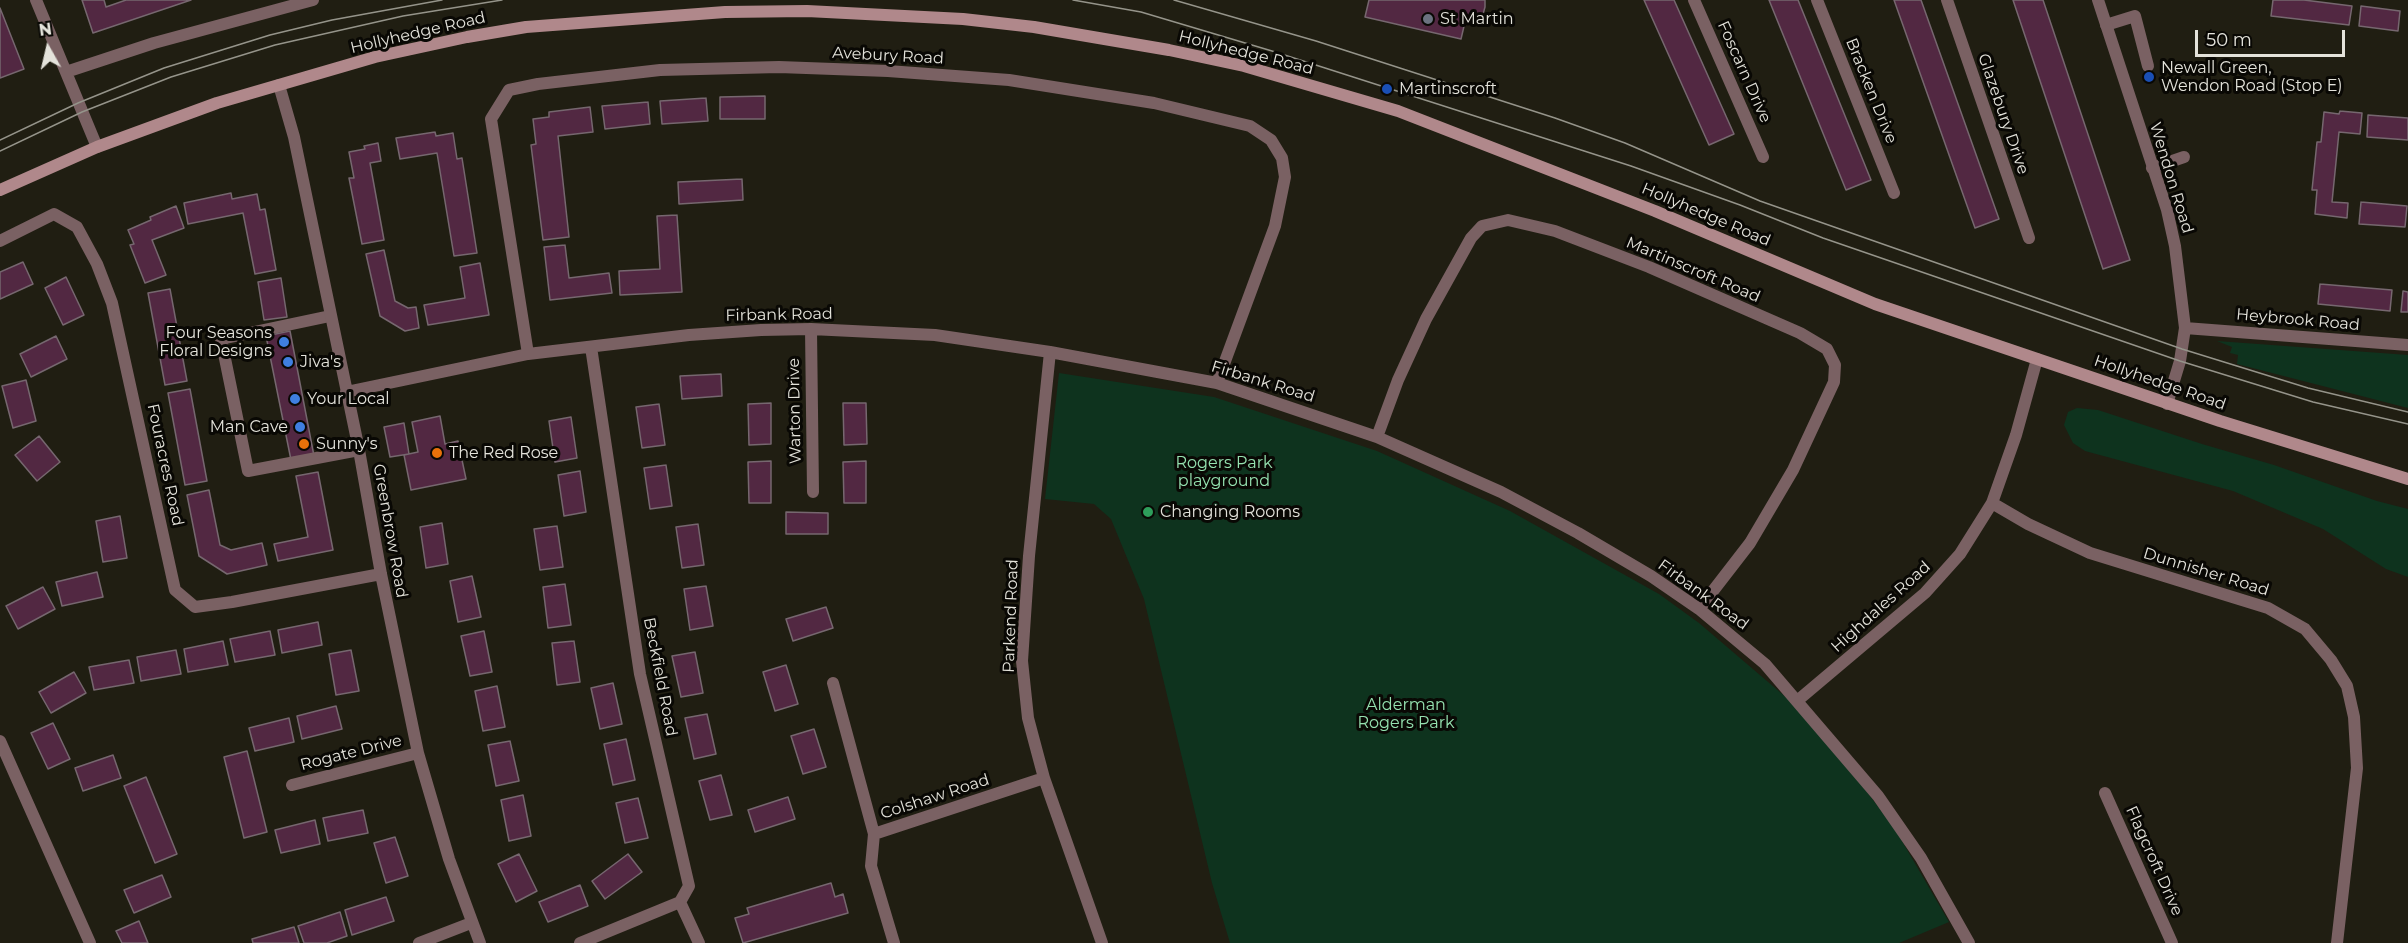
<!DOCTYPE html>
<style>
body{margin:0}
#map{position:relative;width:2408px;height:943px;overflow:hidden;background:#201e12;font-family:Montserrat,sans-serif}
canvas{display:block}
.north{position:absolute;left:18px;top:18px;width:60px;height:60px;-webkit-text-stroke:4px #090804;paint-order:stroke;rotate:352deg;font-size:16px;font-weight:700;line-height:24px;text-align:center;color:#e4e3db}
.north::after{content:'';display:block;margin:auto;width:21px;height:27px;background:#e4e3db;clip-path:polygon(50% 0,100% 100%,50% 72%,0 100%)}
.scale{position:absolute;left:2195px;top:30px;width:150px;height:27px;box-sizing:border-box;border:3px solid #e4e3db;border-top:0;padding-left:8px;font-size:18px;line-height:21px;white-space:nowrap;color:#e4e3db;-webkit-text-stroke:4px #090804;paint-order:stroke}
</style>
<div id="map">
<canvas width="2408" height="943"></canvas>
<div class="north">N</div>
<div class="scale">50 m</div>
</div>
<script>
const ctx = document.querySelector('canvas').getContext('2d');
ctx.lineJoin = 'round';
function fillPath(path, color) { ctx.fillStyle = color; ctx.fill(path, 'evenodd'); }
const shape = rows => new Path2D(rows.map(r => 'M' + r).join(''));
function stroke(path, color, width, dash) { ctx.strokeStyle = color; ctx.lineWidth = width; ctx.lineCap = dash ? 'butt' : 'round'; ctx.setLineDash(dash || []); ctx.stroke(path); }
function label(font, color, halo, rows, align = 'center') {
  ctx.font = font + ' Montserrat,sans-serif'; ctx.lineWidth = 6; ctx.setLineDash([]); ctx.textBaseline = 'middle'; ctx.strokeStyle = halo; ctx.fillStyle = color; for (const [text, x, y, turn = 0] of rows) {
    ctx.save(); ctx.translate(x, y); ctx.rotate((+turn || 0) * Math.PI / 180); ctx.textAlign = isNaN(turn) ? turn : align; if (halo) ctx.strokeText(text, 0, 0); ctx.fillText(text, 0, 0); ctx.restore();
  }
}
fillPath(shape([
 [2217,341,2408,355,2408,408,2237,364,2238,355,2230,353,2232,347],
 [1059,373,1214,397,1377,451,1510,511,1659,594,1699,623,1788,699,1821,731,1895,829,1949,922,1899,943,1230,943,1212,883,1144,599,1111,519,1094,504,1045,499],
 [2077,408,2098,410,2202,444,2274,465,2377,501,2408,509,2408,577,2386,569,2323,529,2233,491,2085,451,2073,443,2064,425,2068,412]
]), '#0e331e');
const building = shape([
 [82,0,104,0,106,7,126,0,191,0,93,33,82,0],
 [1369,0,1485,0,1485,7,1480,25,1465,22,1461,39,1365,17,1369,0],
 [1644,0,1674,0,1734,134,1709,145,1644,0],
 [1769,0,1798,0,1871,180,1846,190,1769,0],
 [1894,0,1921,0,1999,219,1975,228,1894,0],
 [2013,0,2043,0,2130,260,2103,269,2013,0],
 [2273,0,2304,0,2352,6,2349,25,2271,16,2273,0],
 [2361,6,2400,11,2398,31,2359,26,2361,6],
 [0,8,24,69,0,78,0,8],
 [765,96,765,119,720,119,720,97,765,96],
 [706,98,708,121,662,124,660,101,706,98],
 [648,102,650,124,605,129,602,106,648,102],
 [590,107,593,132,558,136,569,237,543,240,531,145,536,144,533,119,549,117,549,112,590,107],
 [2340,111,2362,113,2360,134,2339,132,2332,202,2348,203,2347,218,2315,214,2317,190,2312,190,2317,142,2321,142,2324,112,2339,114,2340,111],
 [2368,115,2408,118,2408,140,2367,137,2368,115],
 [435,132,436,136,453,133,457,159,462,158,477,253,454,256,437,153,400,159,396,138,435,132],
 [378,143,381,161,370,163,384,240,362,244,349,178,354,178,349,152,365,149,364,146,378,143],
 [742,179,743,200,679,204,678,182,742,179],
 [231,193,232,199,257,194,260,210,265,209,276,270,255,274,243,213,188,224,184,203,231,193],
 [2361,202,2407,206,2405,227,2359,224,2361,202],
 [176,206,184,228,152,240,166,275,145,283,130,245,134,244,128,230,151,220,150,217,176,206],
 [677,215,682,292,620,295,619,271,660,269,657,216,677,215],
 [565,245,569,278,609,273,612,293,550,300,544,247,565,245],
 [384,250,395,301,408,308,416,307,419,328,405,331,380,316,366,254,384,250],
 [23,262,33,284,0,299,0,272,23,262],
 [480,263,489,315,428,325,424,305,465,298,460,267,480,263],
 [66,277,84,315,63,325,45,288,66,277],
 [281,278,287,317,264,320,258,282,281,278],
 [2320,284,2392,290,2390,311,2318,304,2320,284],
 [170,289,187,381,165,385,148,293,170,289],
 [2403,291,2408,292,2408,312,2401,312,2403,291],
 [290,331,314,456,291,460,266,336,290,331],
 [56,336,67,359,31,377,20,354,56,336],
 [721,374,722,396,682,399,680,376,721,374],
 [26,380,36,421,13,428,2,386,26,380],
 [190,389,207,481,185,485,168,393,190,389],
 [771,403,771,444,749,445,748,404,771,403],
 [843,403,866,403,867,444,844,445,843,403],
 [659,404,665,445,642,448,636,407,659,404],
 [440,416,445,444,458,441,466,479,411,490,404,455,418,452,412,422,440,416],
 [571,417,577,458,555,462,549,421,571,417],
 [404,423,409,454,390,457,384,427,404,423],
 [39,436,60,462,37,481,15,455,39,436],
 [771,461,771,503,749,503,748,462,771,461],
 [866,461,866,503,844,503,843,462,866,461],
 [666,465,672,506,650,509,644,468,666,465],
 [580,471,586,512,564,516,558,475,580,471],
 [318,472,333,550,278,561,274,544,308,537,296,476,318,472],
 [209,490,220,545,231,550,262,543,267,565,227,574,199,556,187,495,209,490],
 [786,512,828,513,828,534,786,534,786,512],
 [120,516,127,558,103,562,96,521,120,516],
 [442,523,448,564,426,568,420,527,442,523],
 [698,524,704,565,682,568,676,527,698,524],
 [557,526,563,567,540,570,534,529,557,526],
 [97,572,103,597,62,606,56,582,97,572],
 [472,576,481,617,458,622,450,581,472,576],
 [565,584,571,625,548,628,543,587,565,584],
 [706,586,713,626,690,630,684,589,706,586],
 [43,587,55,609,18,629,6,606,43,587],
 [826,607,833,628,793,641,786,619,826,607],
 [318,622,322,645,282,653,278,630,318,622],
 [270,631,275,655,235,662,230,639,270,631],
 [484,631,492,672,470,676,461,636,484,631],
 [223,641,228,665,188,672,184,649,223,641],
 [574,641,580,682,557,685,552,643,574,641],
 [176,650,181,674,141,681,137,657,176,650],
 [351,650,359,691,336,695,329,654,351,650],
 [695,652,703,693,681,697,672,656,695,652],
 [129,660,134,683,94,690,89,667,129,660],
 [786,665,798,704,775,711,763,672,786,665],
 [74,672,86,693,51,713,39,692,74,672],
 [613,683,622,724,600,729,591,688,613,683],
 [497,686,505,727,483,731,475,691,497,686],
 [336,706,342,729,302,739,297,716,336,706],
 [707,714,716,754,694,759,685,718,707,714],
 [289,718,294,742,255,751,249,728,289,718],
 [53,723,70,759,48,769,31,733,53,723],
 [814,729,826,767,803,774,791,736,814,729],
 [626,739,635,780,613,785,604,744,626,739],
 [510,741,519,781,496,786,488,745,510,741],
 [247,751,267,832,244,838,224,757,247,751],
 [113,755,121,778,83,791,75,768,113,755],
 [721,775,732,815,710,820,699,781,721,775],
 [146,777,177,854,155,863,124,786,146,777],
 [523,795,531,836,509,841,501,800,523,795],
 [788,797,795,819,755,832,748,810,788,797],
 [638,798,648,838,625,843,616,803,638,798],
 [363,810,368,833,328,841,323,818,363,810],
 [315,820,320,844,281,853,275,830,315,820],
 [395,837,408,876,386,883,374,843,395,837],
 [519,854,537,891,516,902,498,864,519,854],
 [628,854,642,872,605,899,592,881,628,854],
 [162,875,171,897,134,913,124,890,162,875],
 [831,883,835,897,843,894,848,913,743,943,735,918,749,914,747,908,831,883],
 [580,885,588,906,548,922,539,902,580,885],
 [386,897,394,921,352,935,345,910,386,897],
 [340,912,347,936,327,943,304,943,298,926,340,912],
 [139,921,148,943,122,943,116,931,139,921],
 [294,927,299,943,253,943,252,939,294,927]
]);
fillPath(building, '#522842');
stroke(building, '#76676f', 1.5);
stroke(shape([
 [2106,25,2135,16,2148,66],
 [2152,168,2184,157],
 [330,316,221,339,248,471,359,450]
]), '#7a6163', 12);
stroke(shape([
 [36,0,97,147],
 [1694,0,1763,157],
 [1817,0,1894,193],
 [1947,0,2029,238],
 [2098,0,2167,210,2175,246,2185,328,2180,361,2167,404],
 [66,72,154,43,313,0],
 [279,85,294,137,359,450,381,574,418,753,449,859,480,943],
 [0,241,54,214,77,227,97,264,112,303,175,590,195,607,232,602,381,574],
 [2185,328,2408,345],
 [811,329,813,492],
 [1050,352,1029,556,1022,661,1028,718,1044,778,1102,943],
 [528,354,491,119,509,90,538,84,660,70,779,67,888,71,1009,80,1154,103,1250,126,1271,140,1282,158,1285,177,1275,226,1217,383],
 [346,392,528,354,689,335,761,330,811,329,935,335,1050,352,1217,383,1377,437,1501,492,1578,533,1651,576,1699,609,1765,664,1878,796,1921,858,1969,943],
 [1377,437,1398,380,1426,319,1471,238,1482,226,1508,220,1555,231,1649,267,1800,333,1827,349,1835,365,1834,382,1793,470,1750,543,1699,609],
 [1992,503,2028,524,2090,553,2268,608,2305,629,2331,660,2347,686,2354,717,2357,768,2337,943],
 [833,683,874,834],
 [1797,701,1925,593,1960,554,1992,503,2016,435,2037,359],
 [0,741,90,943],
 [292,785,418,753],
 [2105,793,2172,943],
 [680,902,699,943],
 [419,943,471,923],
 [580,943,680,902,689,886,640,674,591,347],
 [894,943,871,866,874,834,1044,778]
]), '#7a6163', 12);
stroke(shape([
 [0,190,97,147,217,103,375,57,467,37,526,27,725,12,807,11,963,19,1034,27,1169,50,1244,66,1398,111,1655,211,1875,304,2220,421,2408,479]
]), '#b0888b', 12);
stroke(shape([
 [1073,0,1141,12,1272,51,1631,166,1740,205,1823,238,2180,361,2313,402,2408,424],
 [1174,0,1316,41,1555,118,1625,143,1760,201,2182,349,2308,388,2408,412],
 [0,140,78,103,164,68,270,35,332,20,442,0],
 [0,151,82,112,171,77,275,45,403,16,502,0]
]), '#95948a', 1.5);
for (const [x, y, r, color] of [
 [1428,19,6,"#6b7280"],
 [2149,77,6,"#1a4fb4"],
 [1387,89,6,"#1a4fb4"],
 [284,342,6,"#3f7fe0"],
 [288,362,6,"#3f7fe0"],
 [295,399,6,"#3f7fe0"],
 [300,427,6,"#3f7fe0"],
 [304,444,6,"#e8710a"],
 [437,453,6,"#e8710a"],
 [1148,512,6,"#2e9e5b"]
]) { const dot = new Path2D(); dot.arc(x, y, r, 0, 2 * Math.PI); ctx.fillStyle = color; ctx.fill(dot); stroke(dot, '#090804', 2); }
label('16px', '#e4e3db', '#090804', [
 ["St Martin",1440,19],
 ["Newall Green,",2161,68],
 ["Wendon Road (Stop E)",2161,86],
 ["Martinscroft",1399,89],
 ["Four Seasons",272,333,"right"],
 ["Floral Designs",272,351,"right"],
 ["Jiva's",300,362],
 ["Your Local",307,399],
 ["Man Cave",288,427,"right"],
 ["Sunny's",316,444],
 ["The Red Rose",449,453],
 ["Changing Rooms",1160,512]
], 'left');
label('16px', '#e4e3db', '#090804', [
 ["Hollyhedge Road",418,33,-13],
 ["Hollyhedge Road",1246,53,14],
 ["Avebury Road",888,56,3],
 ["Foscarn Drive",1744,72,66],
 ["Bracken Drive",1871,91,68],
 ["Glazebury Drive",2003,114,71],
 ["Wendon Road",2171,178,73],
 ["Hollyhedge Road",1706,215,23],
 ["Martinscroft Road",1693,270,23],
 ["Firbank Road",779,315,-1],
 ["Heybrook Road",2298,320,5],
 ["Firbank Road",1263,382,17],
 ["Hollyhedge Road",2160,383,19],
 ["Warton Drive",795,411,-91],
 ["Fouracres Road",165,465,78],
 ["Greenbrow Road",390,531,80],
 ["Dunnisher Road",2206,572,17],
 ["Firbank Road",1703,595,36],
 ["Highdales Road",1881,607,-42],
 ["Parkend Road",1011,616,-88],
 ["Beckfield Road",660,677,79],
 ["Rogate Drive",351,753,-14],
 ["Colshaw Road",935,797,-18],
 ["Flagcroft Drive",2154,861,66]
]);
label('16px', '#95e2b0', '#090804', [
 ["Rogers Park",1224,463],
 ["playground",1224,481],
 ["Alderman",1406,705],
 ["Rogers Park",1406,723]
]);
</script>
